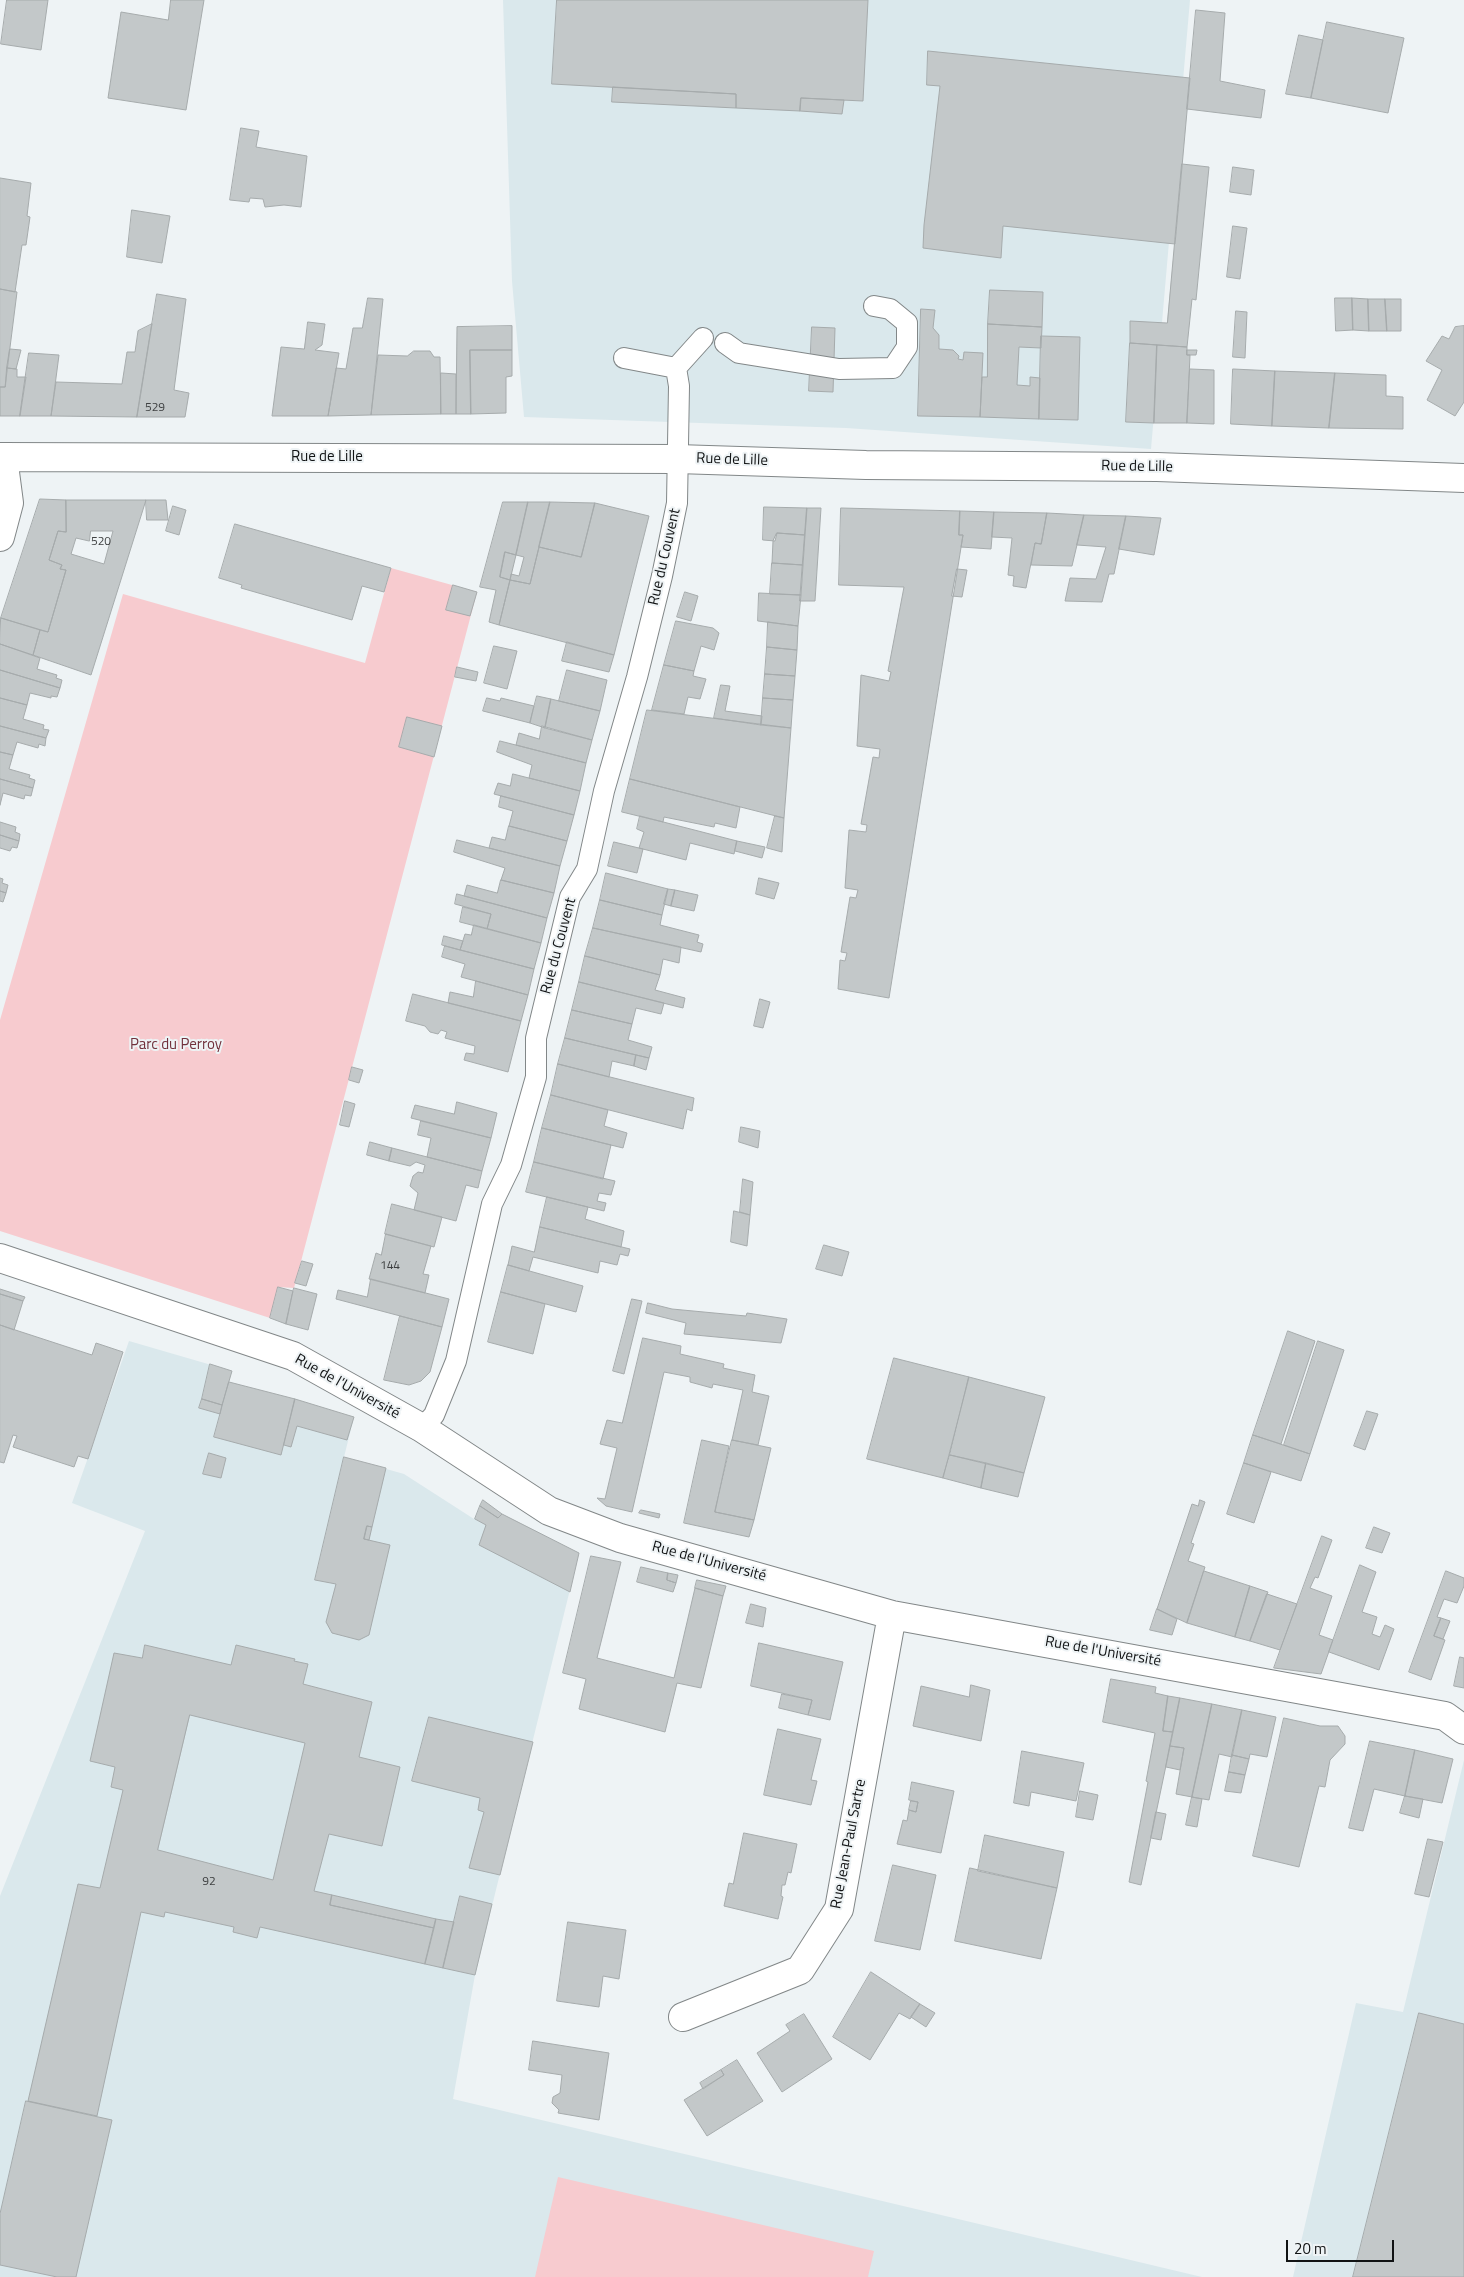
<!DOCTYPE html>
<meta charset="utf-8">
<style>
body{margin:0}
#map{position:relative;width:1464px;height:2277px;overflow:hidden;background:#eef3f5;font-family:"Titillium Web",sans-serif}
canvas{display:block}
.scale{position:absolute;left:1286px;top:2240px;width:108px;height:22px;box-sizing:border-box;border:2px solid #111314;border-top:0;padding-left:6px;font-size:15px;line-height:18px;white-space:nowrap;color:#111314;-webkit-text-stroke:4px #eef3f5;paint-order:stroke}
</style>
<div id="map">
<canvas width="1464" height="2277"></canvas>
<div class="scale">20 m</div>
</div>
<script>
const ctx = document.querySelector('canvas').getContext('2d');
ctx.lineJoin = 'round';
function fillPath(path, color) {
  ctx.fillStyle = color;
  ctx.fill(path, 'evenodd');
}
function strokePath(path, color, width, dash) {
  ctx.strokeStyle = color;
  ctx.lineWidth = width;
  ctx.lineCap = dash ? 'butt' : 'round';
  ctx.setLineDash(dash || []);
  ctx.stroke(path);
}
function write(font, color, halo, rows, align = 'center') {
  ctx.font = font + ' "Titillium Web",sans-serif';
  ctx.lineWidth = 4;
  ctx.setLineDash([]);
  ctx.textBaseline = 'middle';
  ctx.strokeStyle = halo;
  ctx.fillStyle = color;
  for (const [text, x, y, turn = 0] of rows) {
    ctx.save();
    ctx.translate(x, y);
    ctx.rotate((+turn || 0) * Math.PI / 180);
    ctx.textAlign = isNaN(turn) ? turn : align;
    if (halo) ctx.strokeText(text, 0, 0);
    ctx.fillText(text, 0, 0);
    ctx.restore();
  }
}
fillPath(new Path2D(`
 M503,0H1190L1151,449L846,428L524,417L512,281Z
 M129,1341L232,1371L229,1382L354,1417L344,1457L404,1474L474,1519L483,1500L502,1514L579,1553L475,1975L453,2099L1202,2277H0V1896L145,1531L72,1503Z
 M1464,1760V2277H1293L1356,2003L1403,2012Z`), '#dae8ec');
fillPath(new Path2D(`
 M391,568L477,592L294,1288L278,1287L270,1318L0,1231V1020L123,594L365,663Z
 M558,2177L874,2251L868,2277H535Z`), '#f7cbcf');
const building = new Path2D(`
 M7,0H48L41,50L1,44Z
 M171,0H204L186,110L108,98L121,12L168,20Z
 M557,0H868L863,101L801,98L800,111L736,108V94L552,84Z
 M1196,10L1225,13L1220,81L1265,90L1261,118L1187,109Z
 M1327,22L1404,38L1388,113L1311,98Z
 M1299,35L1323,40L1311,98L1286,94Z
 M928,51L1190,78L1175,244L1003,226L1001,258L923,248L924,225L940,86L927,85Z
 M613,87L736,94V108L612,102Z
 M801,98L844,100L842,114L800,111Z
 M241,128L259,131L256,147L307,156L301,207L284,205L265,207L263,199L250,198L249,202L230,200Z
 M1182,164L1209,167L1196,300L1192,299L1187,347L1130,343V321L1167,323Z
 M1233,167L1254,170L1251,195L1230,192Z
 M0,178L31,183L27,216L30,217L26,245H22L15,292L0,289Z
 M132,210L170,216L162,263L127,257Z
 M1233,226L1247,228L1240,279L1227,277Z
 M0,289L17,292L5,387H0Z
 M990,290L1043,292L1042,327L988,324Z
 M157,294L186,299L174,390L189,393L185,417H137Z
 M368,298L383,299L371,415L328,416L336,368L346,369L353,328H362Z
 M1335,298H1352L1353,330L1336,331Z
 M1352,298L1368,299L1369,331L1353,330Z
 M1368,299H1385L1387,331H1369Z
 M1385,299H1401V331H1387Z
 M921,309L935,310L933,328L939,335V349L953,350L959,356L958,359L963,360L964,352L983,353L980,417L918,416Z
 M1236,311L1247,312L1245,358L1233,357Z
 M308,322L325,324L322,345L315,350L339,353L328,416H272L281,347L304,349Z
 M152,324L137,417L51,416L56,382L122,384L127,352H135L138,331Z
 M988,324L1042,327L1041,348L1019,347L1017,385L1030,386V377L1040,378L1039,419L980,417L982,377H987Z
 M512,326V350H470L471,414H456L457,327Z
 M1464,326V402L1455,416L1427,400L1442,370L1426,361L1442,336L1449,339L1455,327Z
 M812,327L835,328L833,392L809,391Z
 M1041,336L1080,337L1078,420L1039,419Z
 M1130,343L1157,345L1154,423L1126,422Z
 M1157,345L1187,347V355H1190L1187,423H1154Z
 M10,349L21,350L16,369L7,368Z
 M470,350H512V376L506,377V413L471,414Z
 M1187,350H1197L1196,355H1187Z
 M414,351H430L434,357H440L441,414L371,415L378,355L407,356Z
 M29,353L59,355L51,416H20Z
 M7,368L17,369V377H26L20,416H0V387H5Z
 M1190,369L1214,370V424L1187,423Z
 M1233,369L1275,371L1272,426L1231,424Z
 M1275,371L1335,373L1329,428L1272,426Z
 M441,373L456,374V414H441Z
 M1335,373L1386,375V396L1403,397V429L1329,428Z
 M40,499L66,500V532L58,531L49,560L62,565L60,569L66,570L48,632L1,618Z
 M66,500H146L91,675L33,655L40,630L48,632L66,570L60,569L62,565L49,560L58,531L66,532ZM91,531H113L104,564L71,554L76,538L89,541Z
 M146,500H166L168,520H147Z
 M503,502H528L516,555L505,552L500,577L510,580L499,625L489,622L496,590L480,587Z
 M528,502H550L530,584L510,580L511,574L519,576L524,557L516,555Z
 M550,502L595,503L581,557L539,547Z
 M595,503L649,516L614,655L499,625L510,580L530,584L539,547L581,557Z
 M173,506L186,510L179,535L166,531Z
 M764,507L807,508L805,535L777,533L775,541L763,540Z
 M807,508H821L815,601H800Z
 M841,508L960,511L959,535H963L889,998L838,989L840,960L845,961L847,953L841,952L850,897L856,898L858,890L845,888L849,830L866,832L867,825L861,824L873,757L879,758L880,749L857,746L861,675L889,681L891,672L888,671L904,587L839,585Z
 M960,511L994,512L991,549L961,547L963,535H959Z
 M994,512L1047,513L1041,544L1035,543L1026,588L1013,586L1014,576L1008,575L1012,538L992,537Z
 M1047,513L1084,515L1072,566L1031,565L1035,543L1041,544Z
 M1084,515L1126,516L1114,574H1109L1102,602L1065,601L1070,578L1096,579L1106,547L1077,545Z
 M1126,516L1161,518L1154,555L1119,549Z
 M235,524L391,568L384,592L362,586L352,620L241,588L242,585L219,578Z
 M777,533L805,535L803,565L772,563L773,541Z
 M505,552L516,555L510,580L500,577Z
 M772,563L803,565L801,595L770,594Z
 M957,569L967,570L962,597L952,596Z
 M453,585L477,592L470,616L446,610Z
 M685,592L698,596L691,621L677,617Z
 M759,593L801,595L798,626L758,621Z
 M1,618L40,630L33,655L0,644Z
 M676,621L713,628L719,633L714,650L701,646L694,671L664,665Z
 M768,622L798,626L797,650L767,647Z
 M567,642L614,655L609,672L562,661Z
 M0,644L40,658L37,669L57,675L56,678L62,680L60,688L0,670Z
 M494,646L517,651L507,689L484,683Z
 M767,647L797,650L795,676L765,674Z
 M664,665L694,671L693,676L706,679L700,699L688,697L684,714L652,710Z
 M457,667L478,672L476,681L455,677Z
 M0,670L60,688L57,697L51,696V698L30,693L27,705L0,698Z
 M567,670L607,680L600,711L559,701Z
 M765,674L795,676L793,700L763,698Z
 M721,685L730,686L725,711L762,716L761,725L714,718Z
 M537,696L551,699L545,728L530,723Z
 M0,698L27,705L23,719L44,725L43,729L49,730L46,738L0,726Z
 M487,698L500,701L501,698L534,706L530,723L483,711Z
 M763,698L793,700L791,728L761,725Z
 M551,699L600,711L592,740L545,728Z
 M647,710L791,728L784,818L630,779Z
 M407,717L442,726L434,757L399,747Z
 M0,726L46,738L45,746L39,744L38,748L17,742L13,755L0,752Z
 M542,726L592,740L586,763L516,745L519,733L539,739Z
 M500,741L586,763L580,791L529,778L532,765L497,752Z
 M0,752L13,755L9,769L30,775L29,778L35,780L33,788L0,779Z
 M513,774L580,791L574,815L494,794L498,783L510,786Z
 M0,779L33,788L31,796L25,795L24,799L3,793L0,805Z
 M630,779L740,807L736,828L715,823L714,827L664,817L663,822L622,812Z
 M501,796L574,815L567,841L509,826L513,811L499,807Z
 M640,816L737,841L734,854L690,843L686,860L639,848L644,832L637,829Z
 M775,816L784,818L782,852L767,848Z
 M0,822L16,827L15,832L20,834L19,841L0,835Z
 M509,826L567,841L560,866L489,848L492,837L505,840Z
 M0,835L19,841L17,848L12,847L10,851L0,848Z
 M457,840L560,866L554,893L501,880L505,868L454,852Z
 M737,841L765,847L762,858L735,851Z
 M614,842L643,849L637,873L608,866Z
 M606,873L668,889L662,915L600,900Z
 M0,878L3,879L2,883L8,885L6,893L0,891Z
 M759,878L779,883L774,899L756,894Z
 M501,880L554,893L547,918L464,896L467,885L497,893Z
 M668,889L675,890L671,906L664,904Z
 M675,890L698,895L694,911L671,906Z
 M0,891L6,893L3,902L0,901Z
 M457,894L547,918L541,943L487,929L491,914L455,904Z
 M600,900L662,915L660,925L699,935L697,942L703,944L701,952L593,928Z
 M463,907L491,914L487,929L460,922Z
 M474,925L541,943L534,969L460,950L465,934L471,935Z
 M593,928L681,947L679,963L663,959L660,975L585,956Z
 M444,936L463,941L460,950L442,945Z
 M445,946L534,969L528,995L461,977L465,964L442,957Z
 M585,956L660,975L655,990L685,998L683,1008L579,982Z
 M476,981L528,995L521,1021L448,1003L450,992L473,997Z
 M579,982L664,1003L661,1014L636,1008L632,1024L572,1010Z
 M413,994L521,1021L508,1072L464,1060L466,1053L474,1054L475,1046L445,1038L447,1032L441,1030L438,1034L430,1032L425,1026L406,1021Z
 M760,999L770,1002L763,1028L754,1026Z
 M572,1010L632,1024L628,1040L652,1047L649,1058L565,1038Z
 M565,1038L636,1055L634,1066L612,1061L609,1077L558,1064Z
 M636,1055L649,1058L646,1070L634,1066Z
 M558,1064L694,1098L692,1111L687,1109L683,1129L551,1095Z
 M352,1067L363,1070L359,1083L349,1080Z
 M551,1095L608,1110L604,1126L627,1133L623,1148L542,1128Z
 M345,1101L355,1104L349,1127L340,1125Z
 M457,1102L497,1113L491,1138L411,1118L415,1105L454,1114Z
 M421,1121L491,1138L482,1171L427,1157L431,1138L418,1135Z
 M741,1127L760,1131L758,1148L739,1142Z
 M542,1128L611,1145L603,1179L534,1162Z
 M370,1142L392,1148L389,1161L367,1155Z
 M392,1148L482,1171L478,1188L466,1185L456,1221L414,1210L418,1193L410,1186L413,1176L418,1172L423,1173L425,1165L416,1162L410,1166L389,1161Z
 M534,1162L615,1181L611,1195L599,1193L597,1201L606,1203L604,1211L526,1192Z
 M743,1179L753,1182L750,1215L740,1212Z
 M547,1197L588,1207L585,1219L624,1231L621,1247L540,1227Z
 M392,1204L442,1217L434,1247L385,1234Z
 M734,1211L750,1215L747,1246L731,1242Z
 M540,1227L630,1249L628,1256L620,1254L617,1265L600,1261L598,1273L533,1257L529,1271L508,1265L512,1246L534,1252Z
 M386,1234L431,1246L423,1274L429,1275L425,1293L369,1279L376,1253L381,1255Z
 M824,1245L849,1252L842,1276L816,1269Z
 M302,1261L313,1264L306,1286L295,1283Z
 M508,1265L583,1286L576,1312L501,1292Z
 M371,1279L449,1299L442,1327L336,1299L338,1290L367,1297Z
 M278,1287L293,1291L286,1324L270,1318Z
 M294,1288L317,1294L308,1330L286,1324Z
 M0,1289L25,1297L23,1301L0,1294Z
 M501,1292L545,1304L533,1354L488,1342Z
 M0,1294L23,1301L14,1330L0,1325Z
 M632,1299L642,1301L624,1374L613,1371Z
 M648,1303L672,1309L746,1316L747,1313L787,1319L781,1343L684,1334L686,1323L646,1313Z
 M400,1316L442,1327L430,1372L421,1381L409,1385L384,1380Z
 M0,1325L92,1355L96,1343L123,1352L88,1459L78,1456L74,1467L13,1447L17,1436L13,1435L4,1463L0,1462Z
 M1288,1331L1315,1341L1281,1444L1253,1435Z
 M643,1338L681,1346L680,1354L724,1364L723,1368L755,1375L752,1392L769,1396L758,1445L732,1440L743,1390L713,1384L712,1388L690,1382V1377L664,1372L632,1512L606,1506L597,1498L605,1499L617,1448L600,1444L607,1420L622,1423Z
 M1318,1341L1344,1350L1310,1454L1284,1445Z
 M894,1358L969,1377L943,1478L867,1459Z
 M210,1364L232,1371L222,1405L202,1399Z
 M969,1377L1045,1397L1024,1473L950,1455Z
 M229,1382L295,1399L281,1455L214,1437Z
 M202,1399L222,1405L220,1414L199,1408Z
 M295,1399L354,1417L347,1440L297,1426L291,1447L284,1445Z
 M1367,1411L1378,1414L1365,1450L1354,1446Z
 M1253,1435L1310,1454L1301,1481L1244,1463Z
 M702,1440L729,1446L715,1512L754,1520L749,1537L684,1523Z
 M732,1440L771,1448L754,1520L715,1512Z
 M209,1453L226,1458L221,1478L203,1474Z
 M950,1455L986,1463L981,1488L943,1478Z
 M344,1457L386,1468L372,1527L367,1526L364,1539L390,1545L369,1635L359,1640L332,1633L326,1622L336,1584L315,1580Z
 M986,1463L1024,1473L1018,1497L981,1488Z
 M1244,1463L1271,1472L1254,1523L1227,1514Z
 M483,1500L502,1514L498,1518L480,1506Z
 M1200,1500L1205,1502L1191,1543L1194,1544L1188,1561L1205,1567L1187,1623L1157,1609L1192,1504L1198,1506Z
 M480,1506L498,1518L502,1514L579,1553L570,1592L479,1545L486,1525L475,1519Z
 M641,1510L660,1514L659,1518L639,1513Z
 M367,1526L372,1527L369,1540L364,1539Z
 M1374,1527L1390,1533L1382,1553L1366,1548Z
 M1322,1536L1332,1540L1318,1578L1315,1577L1310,1588L1332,1596L1319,1635L1333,1640L1321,1674L1274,1668Z
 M591,1556L621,1562L597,1658L674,1678L695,1588L723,1596L701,1688L677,1683L665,1732L579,1709L586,1679L563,1673Z
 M1360,1565L1376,1572L1362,1612L1377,1617L1372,1634L1380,1637L1385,1625L1394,1629L1379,1670L1329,1652Z
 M641,1567L668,1573L667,1580L676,1583L673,1592L637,1582Z
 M1204,1571L1250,1586L1235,1637L1187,1623Z
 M1446,1571L1464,1578V1586L1457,1603L1444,1599L1437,1617L1441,1618L1434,1636L1445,1640L1431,1680L1409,1672Z
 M668,1573L678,1575L676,1583L667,1580Z
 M697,1580L726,1586L723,1596L695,1588Z
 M1250,1586L1268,1592L1250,1641L1235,1637Z
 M1267,1594L1297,1604L1280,1650L1250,1641Z
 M751,1604L766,1608L763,1627L746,1623Z
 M1157,1609L1177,1619L1172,1635L1150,1630Z
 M1441,1618L1450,1621L1443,1639L1434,1636Z
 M759,1643L843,1662L830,1720L808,1715L812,1700L751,1686Z
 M145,1645L231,1665L236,1645L295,1659L294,1661L308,1664L303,1684L372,1702L359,1757L400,1767L382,1846L329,1834L314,1891L332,1895L330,1905L434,1928L425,1964L260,1927L257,1938L233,1932L234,1927L165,1912L164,1917L141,1912L97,2116L28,2101L78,1884L100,1888L123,1790L111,1787L115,1767L90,1761L114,1653L142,1658ZM190,1715L305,1743L273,1880L158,1850Z
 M1460,1657L1464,1658V1688L1454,1686Z
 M1111,1679L1156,1687L1155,1693L1168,1696L1163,1731L1173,1732L1141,1885L1129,1882L1148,1782L1146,1781L1155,1733L1103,1722Z
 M971,1685L990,1690L981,1741L913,1726L921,1686L969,1697Z
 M782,1694L812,1700L808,1715L779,1708Z
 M1168,1696L1180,1698L1173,1732L1163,1731Z
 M1180,1698L1212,1704L1192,1797L1176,1794L1184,1748L1170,1746Z
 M1212,1704L1242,1710L1232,1757L1219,1754L1209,1800L1192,1797Z
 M1242,1710L1276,1717L1267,1757L1250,1754L1249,1759L1232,1755Z
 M429,1717L533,1742L500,1875L469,1868L484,1812L478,1810L480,1798L412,1781Z
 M1284,1718L1320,1726H1338L1345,1736V1744L1330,1760L1325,1787L1319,1786L1299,1867L1253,1856Z
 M778,1729L821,1739L811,1780L817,1781L811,1805L764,1795Z
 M1370,1741L1415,1750L1405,1796L1374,1789L1363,1831L1349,1828Z
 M1170,1746L1184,1748L1180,1770L1166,1767Z
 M1415,1750L1453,1759L1442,1803L1405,1796Z
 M1022,1751L1084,1763L1076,1801L1031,1792L1029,1806L1014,1803Z
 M1232,1755L1249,1759L1245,1775L1229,1772Z
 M1229,1772L1245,1775L1241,1793L1225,1791Z
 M912,1782L954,1791L941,1853L897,1844L903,1820L907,1821L909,1810L916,1812L918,1802L909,1800Z
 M1080,1791L1098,1795L1093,1820L1076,1817Z
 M1405,1796L1423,1799L1419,1818L1400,1813Z
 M1192,1797L1202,1799L1197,1827L1186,1825Z
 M911,1801L918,1802L916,1812L909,1810Z
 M1156,1812L1166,1814L1161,1840L1151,1838Z
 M744,1833L797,1844L791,1873L788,1872L785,1885H782L781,1896L783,1897L778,1919L724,1906L729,1883L733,1884Z
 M985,1835L1064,1852L1057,1888L978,1871Z
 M1428,1839L1443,1842L1429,1897L1415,1894Z
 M893,1865L936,1875L920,1950L875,1941Z
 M970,1868L1057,1888L1041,1959L955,1941Z
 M332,1895L436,1919L434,1928L330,1905Z
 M460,1896L492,1904L475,1975L443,1968Z
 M436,1919L454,1922L443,1968L425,1964Z
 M568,1922L626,1930L619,1979L603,1976L599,2007L557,2001Z
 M871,1972L920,2004L910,2019L899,2013L870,2060L833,2037Z
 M920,2004L935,2013L926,2027L911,2017Z
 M1419,2013L1464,2024V2277H1353Z
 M804,2014L832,2059L782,2092L757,2053L790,2031L786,2025Z
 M533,2041L609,2053L599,2120L558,2113L559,2110L552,2103L553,2097L560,2093L562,2075L529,2070Z
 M737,2060L763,2101L707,2136L684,2100L724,2075L721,2070Z
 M721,2070L724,2075L703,2089L700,2083Z
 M26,2101L112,2120L76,2277H57L0,2265V2214Z`);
fillPath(building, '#c3c8c9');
strokePath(building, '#a6abac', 1);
const lane = new Path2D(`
 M725,343L739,353L839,369L893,368L907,347V323L890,309L874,306
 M624,358L676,368
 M422,1428L434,1415L456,1361L492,1204L511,1165L536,1077V1038L570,897L587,869L604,791L637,677L662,576L677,503L679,386L676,368L703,338`);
const street = new Path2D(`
 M0,1258L293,1356L422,1428L549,1511L620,1538L892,1615L1445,1716L1464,1730
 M683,2017L800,1970L839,1909L892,1615`);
const secondary = new Path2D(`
 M0,457L677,459L866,465L1157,467L1464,478
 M0,537L9,503L3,457`);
strokePath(lane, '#828788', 22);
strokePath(street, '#828788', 30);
strokePath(secondary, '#828788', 30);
strokePath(lane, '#fff', 20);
strokePath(street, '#fff', 28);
strokePath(secondary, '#fff', 28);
write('12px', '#3e4041', null, [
 ["529",155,408],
 ["520",101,542],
 ["144",390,1266],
 ["92",209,1882]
]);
write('15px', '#111314', '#eef3f5', [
 ["Rue de Lille",327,457],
 ["Rue de Lille",732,460,2],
 ["Rue de Lille",1137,467,1],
 ["Rue du Couvent",665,557,-77],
 ["Rue du Couvent",559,946,-75],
 ["Rue de l'Université",347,1387,29],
 ["Rue de l'Université",709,1562,15],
 ["Rue de l'Université",1103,1652,10],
 ["Rue Jean-Paul Sartre",849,1844,-79]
]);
write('15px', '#71313c', '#eef3f5', [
 ["Parc du Perroy",176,1045]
]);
</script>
